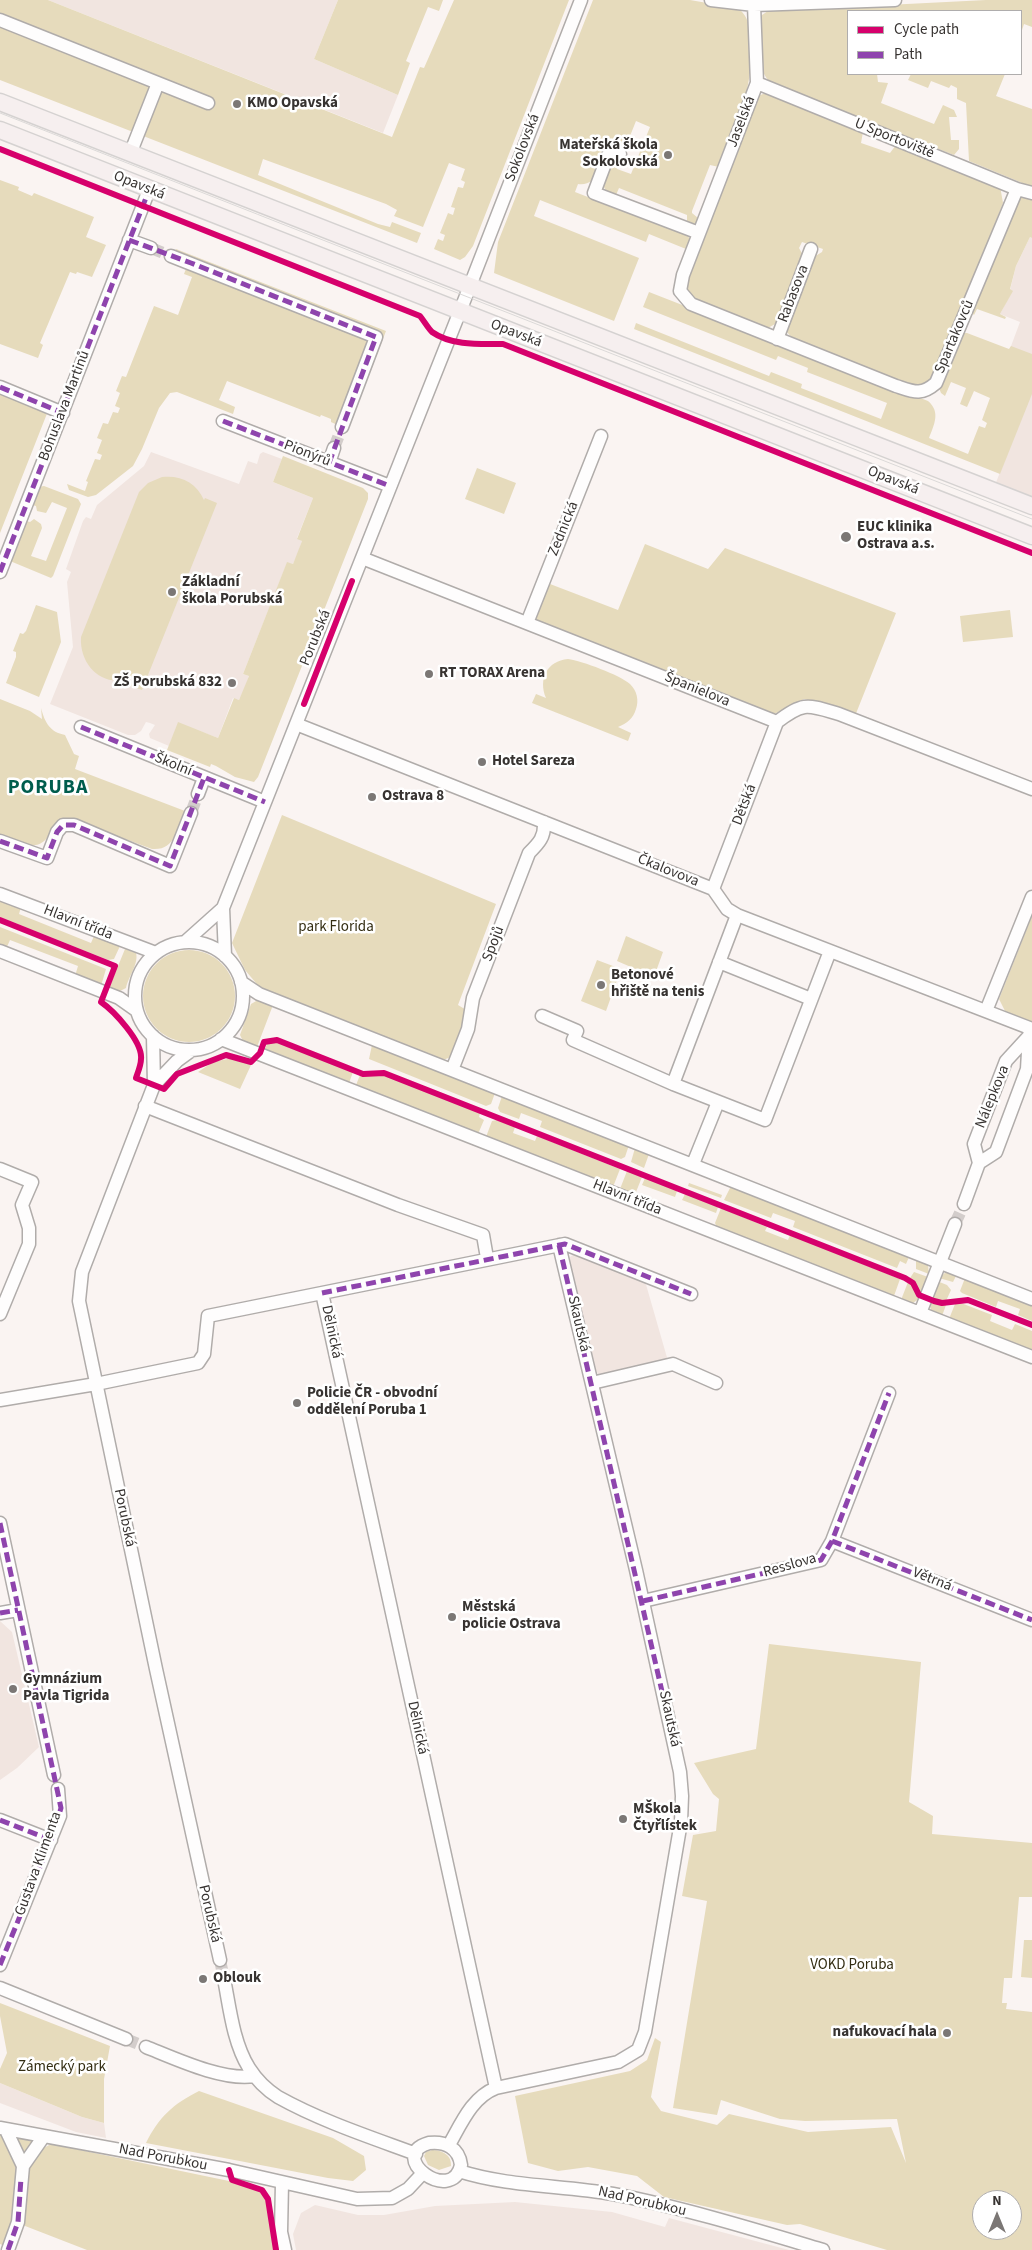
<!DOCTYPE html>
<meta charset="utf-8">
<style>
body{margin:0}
#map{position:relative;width:1032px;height:2250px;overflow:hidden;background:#faf4f2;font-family:"Source Sans 3",sans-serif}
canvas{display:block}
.legend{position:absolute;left:847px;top:10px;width:175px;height:65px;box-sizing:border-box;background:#fff;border:1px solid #afadad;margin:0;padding:6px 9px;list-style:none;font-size:15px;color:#373331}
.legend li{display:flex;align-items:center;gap:10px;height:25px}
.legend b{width:25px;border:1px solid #afadad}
.north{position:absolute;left:972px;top:2190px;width:50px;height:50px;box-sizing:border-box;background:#fff;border:1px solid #afadad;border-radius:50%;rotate:0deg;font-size:14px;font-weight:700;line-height:20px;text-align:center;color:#373331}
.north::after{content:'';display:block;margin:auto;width:18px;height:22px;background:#7b7775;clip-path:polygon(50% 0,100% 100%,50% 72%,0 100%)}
</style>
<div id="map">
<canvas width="1032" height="2250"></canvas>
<ul class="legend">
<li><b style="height:6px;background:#d6006c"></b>Cycle path</li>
<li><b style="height:6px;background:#8e44ad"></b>Path</li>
</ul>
<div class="north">N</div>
</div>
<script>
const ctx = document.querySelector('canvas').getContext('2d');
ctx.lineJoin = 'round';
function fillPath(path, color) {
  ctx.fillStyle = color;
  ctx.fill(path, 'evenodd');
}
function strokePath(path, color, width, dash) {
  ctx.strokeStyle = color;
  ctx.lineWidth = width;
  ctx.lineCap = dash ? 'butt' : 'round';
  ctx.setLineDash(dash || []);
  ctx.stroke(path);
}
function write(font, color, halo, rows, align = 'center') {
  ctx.font = font + ' "Source Sans 3",sans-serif';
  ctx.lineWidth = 5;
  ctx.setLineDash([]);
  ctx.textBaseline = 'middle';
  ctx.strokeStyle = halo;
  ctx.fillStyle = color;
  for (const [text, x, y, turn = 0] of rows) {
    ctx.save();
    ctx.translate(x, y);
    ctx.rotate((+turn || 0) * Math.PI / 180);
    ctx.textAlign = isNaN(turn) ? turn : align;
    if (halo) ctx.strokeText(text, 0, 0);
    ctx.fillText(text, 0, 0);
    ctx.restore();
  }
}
fillPath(new Path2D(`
 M48,0H338L314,59L398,95L383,133Z
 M1030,237L1032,238V499L995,485L1031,394L998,381L1020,322L1000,314L1012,291L1010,290L1016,266Z
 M151,452L239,484L248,461L257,464L260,454L263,452L282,459L273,482L313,498L297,538L302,541L298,553L293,564L287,563L243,674L249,676L245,688L239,700L233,698L218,738L178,723L169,746L150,738L149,734L155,725L150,723L146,722L141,731L135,735H128L50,704L73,647L67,582L71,572L66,569L83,521L86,517L91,519L97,505L144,466Z
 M576,1253L645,1281L668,1361L599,1376L595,1368L569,1264L570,1257Z
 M0,1621L12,1632L39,1747L17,1768L0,1780Z
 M0,2083L82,2117L104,2123L106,2138L76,2132L0,2103Z
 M515,2202L612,2212L665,2227L669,2218L789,2250H296L293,2234L301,2213L315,2205L358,2215H384L435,2206Z`), '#f1e5e0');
fillPath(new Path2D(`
 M0,0H48L392,137L420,67L424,68L454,0H569L473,246L465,257L460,260L434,249L438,239L443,241L445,235L440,233L448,213L453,215L455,208L451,207L458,187L463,188L465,182L461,180L465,169L449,163L423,227L394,216L397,210L386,204L263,159L258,175L378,224L390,227L392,222L421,233L417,243L0,80Z
 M338,0H443L439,11L428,7L406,61L410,63L398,95L314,59Z
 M593,0H690L736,8C760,17 751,78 745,98C737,122 727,144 719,167L710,165L692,211V213L698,218L697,223L694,224L687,223V215L619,188L616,195L606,191L603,185L611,156L621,159L617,169L631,174L650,127L636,121L624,151L614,148C606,162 597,187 578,184L575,192L639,217L647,216L688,235L690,241L686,249L649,234L646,242L540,200L534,216L639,258L614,321L494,273L498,242Z
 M986,0H1032V27L1024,24L1021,33V11H848V74H877L878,82L888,83L881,103L934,124L943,105L954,110L957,117H949L951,140H959V149L954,155L774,85C754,72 760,42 759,21L762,15L768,11Z
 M911,74H1005L996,96L1032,109V187L969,161L966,103L957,99V88L951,85L949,88L931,81L928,88L908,80Z
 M768,92L863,132L861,143L890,153L896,145L1000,186L1003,203L936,373L930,383L914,387L794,340L786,331L812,258L822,252L823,249L802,242L799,248L804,257L777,323L766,329L692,300L684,286L758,96Z
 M0,180L19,187L18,190L32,196L34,193L94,217L86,237L106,245L92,277L77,272L76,274L70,272L40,343L43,345L38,358L0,344Z
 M1032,194V238L1030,237L1016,266L1010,289L1013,291L1000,314L1006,317L1005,319L977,309L974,315L972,313L974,308L1018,196Z
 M176,249L386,331L348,430L331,422V419L321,415L320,417L227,381L219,400L235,407L233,414L177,392L170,393L159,408L142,449L133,466L96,495L88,497L69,490L67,484L85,491L88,482L86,481L95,459L100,460L102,455L97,453L102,440L97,438L103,423L108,424L113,412L118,413L120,408L115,406L120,393L116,391L122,376L126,377L154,306L178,315L192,277L184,274L187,266L174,253Z
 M649,292L928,401C941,412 934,425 929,438L968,454L979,426L985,428L987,423L982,420L990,398L974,391L967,407L960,404L966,388L951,382L945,396L941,393L939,388L960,333H967L1009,349L1011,346L1032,354V394L1000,474L634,329L636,323L769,376L771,372L802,384L801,388L881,419L887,403L807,372L808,368L778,356L776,360L643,307Z
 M0,390L48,411L0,533Z
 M283,456L363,488L368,493V499L258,777L254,782L235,777L216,766L211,764L210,767L167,750L178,722L218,738L234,698L239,700L249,676L243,674L287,562L293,564L302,541L297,539L313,498L273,482Z
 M477,468L516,483L504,514L465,499Z
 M162,477C181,475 196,482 204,500L205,498L217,503L142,690L130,686L134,676C106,691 79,667 81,637L139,492L148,483Z
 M44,486L78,499L81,504L53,576L51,578L10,561L26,521L30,522L34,519L41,524L42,528L31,556L46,561L67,508L52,502L46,513L37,511L36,506L32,505L39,487Z
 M645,544L708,569L725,548L896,613L855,716L804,699L774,714L535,620L550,584L618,610Z
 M36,605L57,612L61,642L39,697L6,683L16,657V652L13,651L20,633L23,634L26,631Z
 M1010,610L1013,637L963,642L960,616Z
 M568,659C582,661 620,675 630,684C637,691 639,700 636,709C633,719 627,723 618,727L631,733L628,741L532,703L536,694L546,698C538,679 547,661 568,659Z
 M0,699L30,711L42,719L41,708C45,723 50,732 65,735L74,754L79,756L75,769L185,811C178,828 175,851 152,849L69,818L57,822C41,856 29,846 0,835Z
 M282,815L496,904L458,1005L468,1011L451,1057L443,1060L261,989L245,970L232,943Z
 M0,899L21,907L19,914L91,943L94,936L120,946L114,959L108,960L0,917Z
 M1032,916V1025L1007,1015L999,999Z
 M0,927L106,969L101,986L75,976L78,966L10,940L6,949L0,947Z
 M626,936L663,952L654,977L617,961Z
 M125,949L136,953C139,964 128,977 126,988L118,992L109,988Z
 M143 996a46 46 0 1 1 92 0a46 46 0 1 1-92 0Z
 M597,960L621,969L606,1011L581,1001Z
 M258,1000L273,1005L257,1047L243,1041L240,1035L251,1004Z
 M276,1042L353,1072L349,1083L265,1049L267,1044Z
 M372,1045L495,1093L491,1104L486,1106L369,1059Z
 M232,1058L251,1065L240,1089L198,1072L213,1062Z
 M360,1075L386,1076L480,1113L479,1117L484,1120L478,1134L356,1085Z
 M502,1096L629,1145L625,1157L621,1159L540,1127L542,1121L521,1113L519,1119L500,1112L498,1108Z
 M497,1120L515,1127L513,1133L535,1141L537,1136L620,1169L613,1187L486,1137L492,1121Z
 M635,1148L649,1154L644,1168L631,1162Z
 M627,1171L642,1177L636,1192L631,1194L620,1189Z
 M645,1178L677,1191L675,1197L642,1185Z
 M689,1183L722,1195L721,1198L688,1186Z
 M731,1186L909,1257L906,1264L900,1261L897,1268L793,1227L795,1221L773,1213L771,1218L724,1200Z
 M685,1194L718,1207L716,1213L682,1200Z
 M721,1208L767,1227L765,1231L788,1240L790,1235L900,1279L894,1296L717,1228L715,1223Z
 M916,1259L928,1265L929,1274L916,1269Z
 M914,1272L928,1277L922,1294C915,1290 917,1282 910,1278Z
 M946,1272L957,1274L953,1282L939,1278Z
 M965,1278L1032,1304V1321L1018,1315L1020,1309L998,1301L996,1307L962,1293L960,1291Z
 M937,1281L947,1285L951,1290L946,1301L930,1298Z
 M908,1282C914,1286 913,1294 920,1298L913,1303L901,1300Z
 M929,1302L946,1305L942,1316L931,1310Z
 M961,1303L992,1315L990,1321L1012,1330L1015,1324L1032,1331V1351L949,1319L955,1304Z
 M769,1644L921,1662L909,1802L933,1816L932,1834L1032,1843V1897H1019L1012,1978H1004L1002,2003H1007L1006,2009L1032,2012V2250H887L800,2224L787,2225L664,2197L637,2176L588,2167L558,2171L528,2163L515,2096L630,2071L647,2060L655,2038L661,2042L651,2097L661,2111L717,2125L729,2114L808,2132L891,2127L906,2163L897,2119L805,2121L780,2119L721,2100L717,2115L673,2108L707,1901L682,1896L693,1835L716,1831L719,1799L713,1794L694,1763L756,1749ZM982,2200H1012V2230H982Z
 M1024,1940H1032V1978L1021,1977Z
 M0,2003L110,2046L104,2079V2123L82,2117L0,2083V2069L7,2053L0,2016Z
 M199,2091L333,2138L364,2156L366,2170L353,2181L328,2178L146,2143C159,2117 173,2104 199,2091Z
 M0,2134L3,2135L18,2158L14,2219L6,2247L0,2244Z
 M19,2137L31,2140V2146L24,2155L17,2139Z
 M51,2144L229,2181C239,2184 252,2185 260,2192C271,2201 272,2236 274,2250H87L20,2224L27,2164L40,2150Z
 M432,2150C442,2150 452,2155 451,2166L439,2170L428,2165L424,2156L426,2152Z`), '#e6dbbc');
strokePath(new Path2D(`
 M151,248L171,256
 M334,448L342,427
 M191,813L198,794
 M955,1224L964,1204
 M220,1960L225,1984
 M126,2039L146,2047`), '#d3cdcb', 12, [12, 6]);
const minor = new Path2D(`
 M711,0L754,5L895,0
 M754,5L757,83L683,275L680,291L691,304L896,386C914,392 921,396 936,383L1017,189
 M0,20L208,103
 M757,83L1017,189L1032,193
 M130,154L158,83
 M620,154L609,153L594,193L699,233
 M129,240L151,248
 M171,256L376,337L342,427
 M777,339L811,249
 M0,387L63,413
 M223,421L390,486
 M329,463L334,448
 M362,558L777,722
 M0,572L149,190
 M527,623L601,436
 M777,722C804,701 808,705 839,714L1032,789
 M296,724L713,889L727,909L737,915L1032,1029
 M81,727L265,802
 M198,794L204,778
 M0,841L47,858L57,832L63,825H74L170,866L191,813
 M713,889L777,722
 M0,894L156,953
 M737,915L673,1084L765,1120L830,951
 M185,942L223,908
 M135 996a54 54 0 1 1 108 0a54 54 0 1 1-108 0Z
 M0,951L119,998L136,1010
 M225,956L223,908L466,296L581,0
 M719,962L811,999
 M241,982L259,994L1032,1299
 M986,1011L1032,897
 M542,1016L577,1031L573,1040L673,1084
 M153,1036L154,1085
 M221,1039L1032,1357
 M192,1050L177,1061L154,1085L82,1272L79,1301L156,1669L220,1960
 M452,1070L468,1029L473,998L529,853C539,843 545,837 544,822
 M145,1106L398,1205L483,1235L487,1258
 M979,1163L996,1152L1027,1069L1029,1035
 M693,1164L718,1102
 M0,1169L32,1182L22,1205L29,1228V1244L0,1314
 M964,1204L979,1163L974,1144L1006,1061L1028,1037
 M322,1293L496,2088C472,2097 461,2124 449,2145
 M920,1313L955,1224
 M592,1383L673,1364L716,1383
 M0,1400L96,1384L198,1363L204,1354L208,1316L565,1244L691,1294
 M0,1523L54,1775
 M832,1541L1032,1620
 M643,1601L821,1560L832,1541L889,1393
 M0,1613L18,1610
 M0,1820L51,1840
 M0,1965L60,1816L58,1789
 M225,1984C230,2011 234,2044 249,2068C256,2079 267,2090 278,2097C321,2121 370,2137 416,2154
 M0,1988L126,2039
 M146,2047C176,2059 223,2081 254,2076
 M496,2088L618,2062L638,2050L645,2032L681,1822L682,1796L680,1772L636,1570L559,1245
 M0,2128L229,2170L357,2199L392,2198L408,2189L422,2174
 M6,2130L23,2166
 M429,2143C445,2141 459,2148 461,2165C452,2206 385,2156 429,2143Z
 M459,2171C509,2187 562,2185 613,2194C681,2207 756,2230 823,2250
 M282,2183L281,2232L285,2250
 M8,2250L18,2222L23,2166L44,2136`);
const major = new Path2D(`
 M0,102L1032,506
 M0,130L1032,536`);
strokePath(minor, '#b0acaa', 15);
strokePath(major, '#d5d2d1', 19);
strokePath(minor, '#fefdfd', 12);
strokePath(major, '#f6efef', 16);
strokePath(new Path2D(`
 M0,113L1032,519`), '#dbd9d8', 1);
strokePath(new Path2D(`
 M129,240L191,263L376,337L329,463
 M0,387L63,413
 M223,421L390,486
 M0,572L149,190
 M81,727L265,802
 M0,841L47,858L57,832L63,825H74L170,866L204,778
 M559,1245L667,1713
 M322,1293L565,1244L691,1294
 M0,1523L61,1808L51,1840L0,1965
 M832,1541L1032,1620
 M643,1601L821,1560L832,1541L889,1393
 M0,1613L18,1610
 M0,1820L51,1840
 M8,2250L18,2222L21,2178`), '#8e44ad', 5, [10, 5]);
strokePath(new Path2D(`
 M0,149L420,316C424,321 428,328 432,332C452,346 480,344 503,344L1032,553
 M304,704L352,581
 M0,920L115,966L101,1002C114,1011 143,1042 141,1059C141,1065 138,1072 136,1078L164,1089L177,1074L226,1055L251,1062L260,1053L264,1042L277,1040L363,1074L384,1073L905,1278L913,1283L919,1295L934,1301L942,1303L968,1300L1032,1325
 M229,2170L232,2180L262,2190L268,2199L276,2250`), '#d6006c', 6);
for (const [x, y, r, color] of [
 [237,104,5,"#7b7775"],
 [668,155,5,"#7b7775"],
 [846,537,6,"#7b7775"],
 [172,592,5,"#7b7775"],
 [429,674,5,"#7b7775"],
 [232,683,5,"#7b7775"],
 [482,762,5,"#7b7775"],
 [372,797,5,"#7b7775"],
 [601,985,5,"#7b7775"],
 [297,1403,5,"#7b7775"],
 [452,1617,5,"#7b7775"],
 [13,1689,5,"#7b7775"],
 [623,1819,5,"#7b7775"],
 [203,1979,5,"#7b7775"],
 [947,2033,5,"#7b7775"]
]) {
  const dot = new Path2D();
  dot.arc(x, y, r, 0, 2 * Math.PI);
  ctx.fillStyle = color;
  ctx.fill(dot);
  strokePath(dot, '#fff', 2);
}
write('bold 15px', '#373331', '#fff', [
 ["KMO Opavská",247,104],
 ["Mateřská škola",658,146,"right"],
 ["Sokolovská",658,163,"right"],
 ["EUC klinika",857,528],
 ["Ostrava a.s.",857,545],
 ["Základní",182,583],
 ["škola Porubská",182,600],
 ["RT TORAX Arena",439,674],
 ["ZŠ Porubská 832",222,683,"right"],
 ["Hotel Sareza",492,762],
 ["Ostrava 8",382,797],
 ["Betonové",611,976],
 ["hřiště na tenis",611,993],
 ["Policie ČR - obvodní",307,1394],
 ["oddělení Poruba 1",307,1411],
 ["Městská",462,1608],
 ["policie Ostrava",462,1625],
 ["Gymnázium",23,1680],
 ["Pavla Tigrida",23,1697],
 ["MŠkola",633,1810],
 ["Čtyřlístek",633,1827],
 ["Oblouk",213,1979],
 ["nafukovací hala",937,2033,"right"]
], 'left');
write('15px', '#373331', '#fff', [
 ["Jaselská",742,122,-69],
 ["U Sportoviště",894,139,22],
 ["Sokolovská",523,148,-69],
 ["Opavská",139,186,22],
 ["Rabasova",794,294,-69],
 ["Opavská",516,334,21],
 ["Spartakovců",955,337,-67],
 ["Bohuslava Martinů",65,406,-69],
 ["Pionýrů",307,454,21],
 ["Opavská",893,481,22],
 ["Zednická",564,529,-68],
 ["Porubská",316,638,-68],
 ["Španielova",697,690,22],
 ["Školní",173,765,22],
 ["Dětská",745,805,-69],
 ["Čkalovova",668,871,22],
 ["Hlavní třída",78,923,21],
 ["Spojů",494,944,-69],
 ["Nálepkova",993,1097,-68],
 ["Hlavní třída",627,1198,22],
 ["Skautská",578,1324,77],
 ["Dělnická",331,1332,78],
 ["Porubská",124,1518,78],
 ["Resslova",790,1566,-16],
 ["Větrná",932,1580,22],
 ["Skautská",669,1719,78],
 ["Dělnická",417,1728,78],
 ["Gustava Klimenta",39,1864,-70],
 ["Porubská",209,1914,77],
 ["Nad Porubkou",163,2158,11],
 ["Nad Porubkou",642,2202,13]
]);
write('15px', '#332d12', '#fff', [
 ["park Florida",336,928],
 ["VOKD Poruba",852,1966],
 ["Zámecký park",62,2068]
]);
ctx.letterSpacing = '1px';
write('bold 20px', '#005d4d', '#fff', [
 ["PORUBA",48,789]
]);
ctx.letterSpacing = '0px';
</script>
